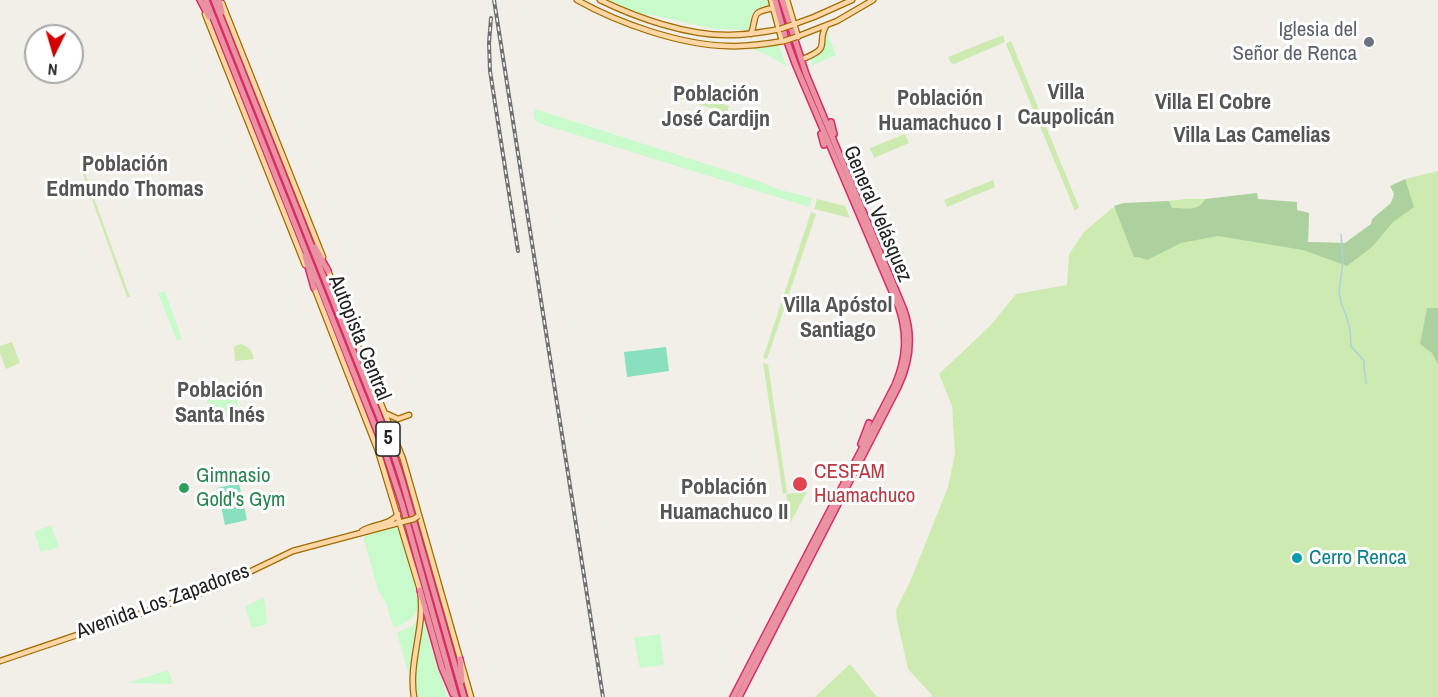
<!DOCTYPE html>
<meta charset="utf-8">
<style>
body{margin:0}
#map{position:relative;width:1438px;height:697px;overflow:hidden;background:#f2efe9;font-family:"Archivo Narrow",sans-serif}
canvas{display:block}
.north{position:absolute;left:24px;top:24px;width:60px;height:60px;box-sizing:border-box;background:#fff;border:2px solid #a7a7a7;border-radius:50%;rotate:185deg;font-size:16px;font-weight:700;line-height:24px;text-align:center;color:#222}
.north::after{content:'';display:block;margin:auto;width:21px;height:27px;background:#d40000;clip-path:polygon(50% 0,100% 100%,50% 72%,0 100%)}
</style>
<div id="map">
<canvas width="1438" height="697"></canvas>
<div class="north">N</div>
</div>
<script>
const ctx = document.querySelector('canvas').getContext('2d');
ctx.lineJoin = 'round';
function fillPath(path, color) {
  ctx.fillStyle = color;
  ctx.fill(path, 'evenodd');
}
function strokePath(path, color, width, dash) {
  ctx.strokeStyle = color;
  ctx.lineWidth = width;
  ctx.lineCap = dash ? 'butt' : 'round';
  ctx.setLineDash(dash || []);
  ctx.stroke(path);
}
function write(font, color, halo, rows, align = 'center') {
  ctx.font = font + ' "Archivo Narrow",sans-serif';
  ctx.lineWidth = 6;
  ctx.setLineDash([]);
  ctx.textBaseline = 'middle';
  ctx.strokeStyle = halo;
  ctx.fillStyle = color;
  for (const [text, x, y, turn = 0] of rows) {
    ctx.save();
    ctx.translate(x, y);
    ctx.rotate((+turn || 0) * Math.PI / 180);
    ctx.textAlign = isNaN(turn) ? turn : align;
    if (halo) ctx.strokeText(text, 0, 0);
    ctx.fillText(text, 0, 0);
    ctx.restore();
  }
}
fillPath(new Path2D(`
 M1003,35L1005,42L954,64L951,63L948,57Z
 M1011,41L1079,207L1075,211L1006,44Z
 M679,90L729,106L727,113L677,98Z
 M905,134L909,143L874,158L870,148Z
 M83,168L130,297H127L81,169Z
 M1438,171V697H931L932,695L908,669L897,620L896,610L910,582L948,487L955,454L952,406L939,374L990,326L1016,294L1067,285L1069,254L1084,232L1112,208L1185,199H1246L1309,213L1308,242L1345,243L1386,214L1405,179Z
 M993,180L995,187L947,207L944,200Z
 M817,199L845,206L850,218L814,209Z
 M811,212L816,214L767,359L763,358Z
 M12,342L20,363L6,369L0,353V346Z
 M242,344C249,347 253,352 254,359L235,361L234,347L237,345Z
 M763,363L768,364L787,493L783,494Z
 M807,492L790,523L786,494Z
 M850,664L877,697H815Z`), '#cdebb0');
fillPath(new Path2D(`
 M1405,179L1414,207L1393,222L1372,247L1347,266L1303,250L1218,236L1181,243L1147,260L1138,257H1134L1114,206L1123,203L1169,201L1172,208C1185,208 1199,212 1205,199L1257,193L1258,199L1297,202V210L1309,213L1308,242L1345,243L1371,224L1372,219L1391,203L1394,194L1390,186Z
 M1427,308H1438V364L1432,353L1420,344Z`), '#add19e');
fillPath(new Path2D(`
 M606,0H768L769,5C750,10 751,12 750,30L714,29L648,14L645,16Z
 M826,30L836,55L811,66L812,58C829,49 824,46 826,30Z
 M778,44L787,67L770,56L751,48Z
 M535,109L756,180L780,190L812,198L809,207L538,123L534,117Z
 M165,291L182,339L177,341L158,293Z
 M236,389L239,415L209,419L206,393Z
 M51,525L59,547L41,552L34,532Z
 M396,527L399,530L419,600C417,617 411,619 397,627L393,626L386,603L378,590L364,539L365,536Z
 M264,597L267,624L252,628L245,607Z
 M424,616L447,697H418C411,673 420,640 424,616Z
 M418,620L409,675L397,633L412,626Z
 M660,634L664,665L640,668L634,638Z
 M168,670L173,684L128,683Z`), '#c8facc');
fillPath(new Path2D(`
 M666,347L669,371L627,377L624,352Z
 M239,483L247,520L225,525L217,488Z`), '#88e0be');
strokePath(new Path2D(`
 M1341,234L1343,261L1339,292L1341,303L1346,315L1350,330L1351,346L1364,361C1363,369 1366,376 1366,384`), '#aad3df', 1.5);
const major = new Path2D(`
 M577,0C618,23 680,45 728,46C747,47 766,44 784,41
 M600,0C637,18 688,36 730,35C747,35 764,32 780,29
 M771,0L782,41
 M787,0L798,37
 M222,3L323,257
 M205,14L305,265
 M792,25L814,17L852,0
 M751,34C758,15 749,13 773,8
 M796,37L837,21L873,0
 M805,58C832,47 816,44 826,26
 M327,268L403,459L471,697
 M314,287L378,451L420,590C426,626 408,661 414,697
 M387,414L398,419L409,415
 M362,531C373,524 391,525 398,514
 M0,661L216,588L293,551L402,522`);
const highway = new Path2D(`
 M200,0L209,17
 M206,0L384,449L402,504L456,697
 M214,0L392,449L402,480L464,697
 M219,0L222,12
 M831,122L834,134
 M821,134L824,145
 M315,247L328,271
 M305,256L314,288
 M861,444L869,423
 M420,590L442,668L453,694
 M460,659L462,681
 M733,697L895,385C906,359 908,335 899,308L796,66L785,36L775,0
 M739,697L898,387C910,362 913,336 904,310L806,74L782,0`);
strokePath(major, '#a06b00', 7);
strokePath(highway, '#dc2a67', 8);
strokePath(major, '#fcd6a4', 4.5);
strokePath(highway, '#e892a2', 5);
const rail = new Path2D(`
 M494,0L603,697
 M491,18L489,43L490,71L518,251`);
strokePath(rail, '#707070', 4);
strokePath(rail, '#fff', 1.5, [4.5]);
const majorBridge = new Path2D(`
 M780,29L792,25
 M784,41L796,37
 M402,522L414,519L418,516`);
strokePath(majorBridge, '#a06b00', 7, []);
strokePath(majorBridge, '#fcd6a4', 4.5);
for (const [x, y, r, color] of [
 [1369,42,6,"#6b7280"],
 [800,484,8,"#e0444e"],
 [184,488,6,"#2e9e5b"],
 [1297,558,6,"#0f9aa8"]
]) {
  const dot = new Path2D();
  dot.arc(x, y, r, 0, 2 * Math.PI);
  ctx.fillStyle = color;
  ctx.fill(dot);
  strokePath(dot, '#fff', 2);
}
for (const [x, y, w] of [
 [388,439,24]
]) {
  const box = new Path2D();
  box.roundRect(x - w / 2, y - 17, w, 34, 4.5);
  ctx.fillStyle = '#fff';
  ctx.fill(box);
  strokePath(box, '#222', 1.5);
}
write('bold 20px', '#222', null, [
 ["5",388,439]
]);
write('21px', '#5b616d', '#fff', [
 ["Iglesia del",1357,30],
 ["Señor de Renca",1357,54]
], 'right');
write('21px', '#222', '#fff', [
 ["General Velásquez",877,214,67],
 ["Autopista Central",359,338,68],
 ["Avenida Los Zapadores",163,602,-20]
]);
write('21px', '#be3a42', '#fff', [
 ["CESFAM",814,472],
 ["Huamachuco",814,496]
], 'left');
write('21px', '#27864d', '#fff', [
 ["Gimnasio",196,476],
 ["Gold's Gym",196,500]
], 'left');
write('21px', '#0d838f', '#fff', [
 ["Cerro Renca",1309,558]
], 'left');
write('bold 22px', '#555', '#fff', [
 ["Villa",1066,93],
 ["Caupolicán",1066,118],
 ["Población",716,95],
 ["José Cardijn",716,120],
 ["Población",940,99],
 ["Huamachuco I",940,124],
 ["Villa El Cobre",1213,103],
 ["Villa Las Camelias",1252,136],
 ["Población",125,165],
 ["Edmundo Thomas",125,190],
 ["Villa Apóstol",838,306],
 ["Santiago",838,331],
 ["Población",220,391],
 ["Santa Inés",220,416],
 ["Población",724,488],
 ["Huamachuco II",724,513]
]);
</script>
